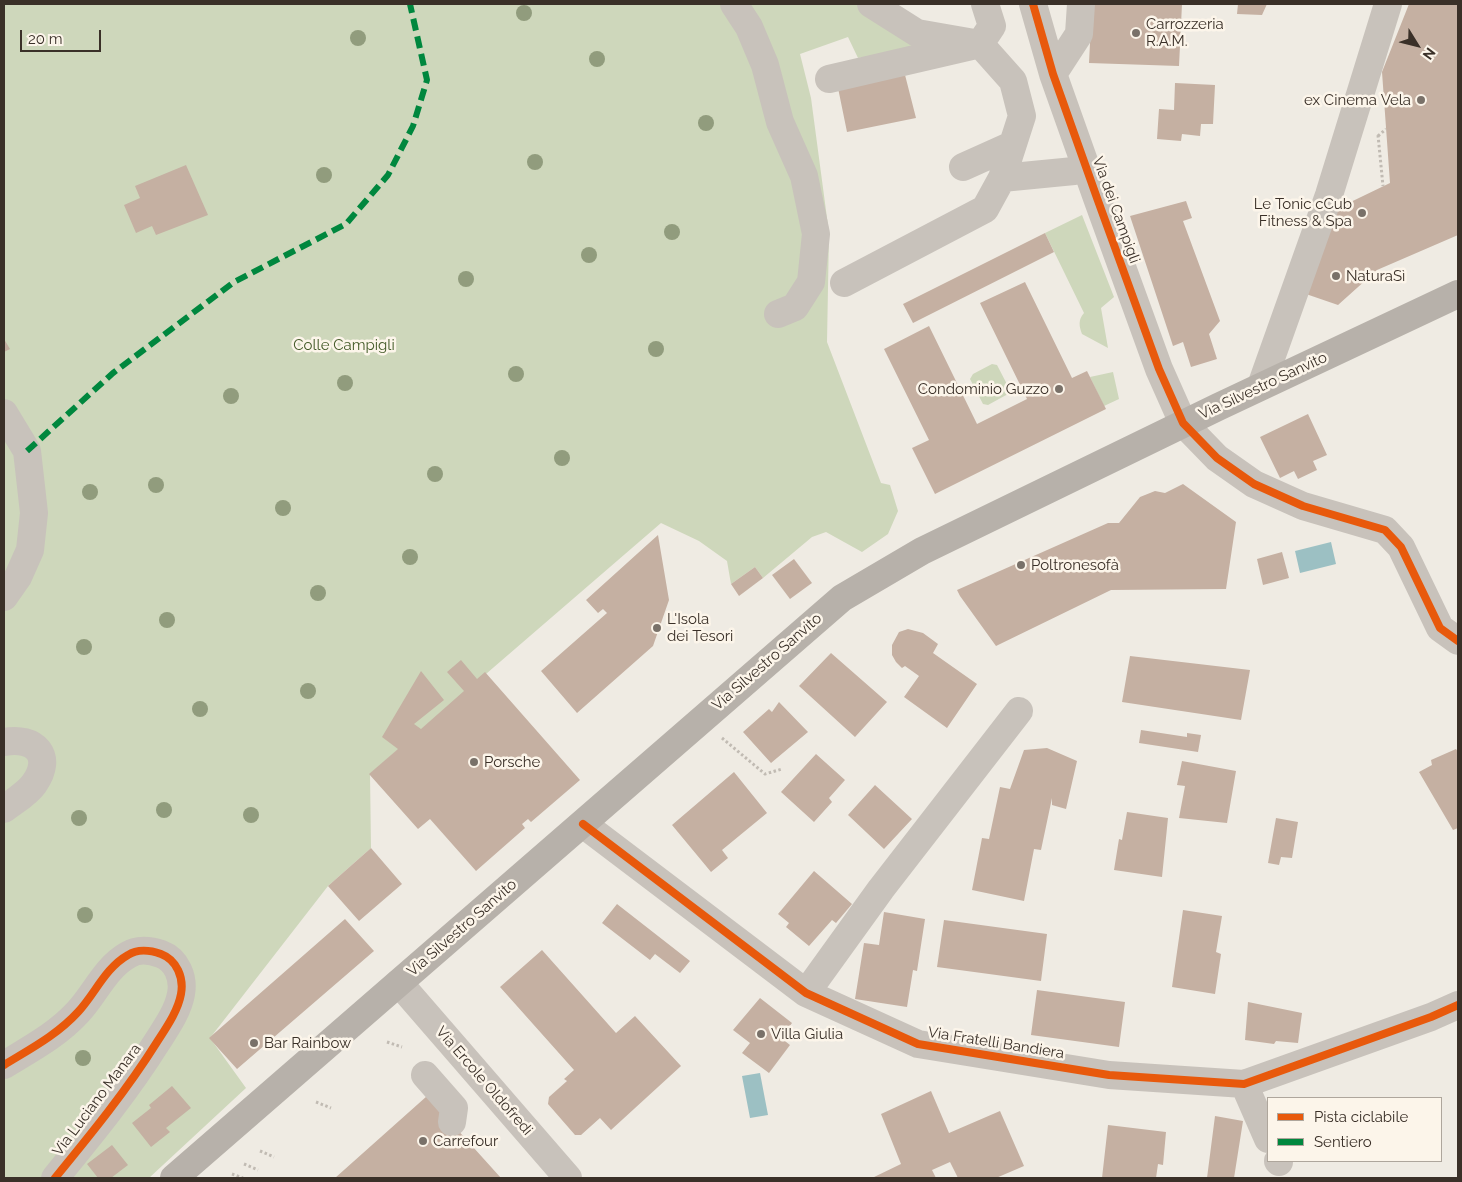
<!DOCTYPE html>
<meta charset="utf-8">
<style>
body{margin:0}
#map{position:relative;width:1462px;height:1182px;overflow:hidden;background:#efebe3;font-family:Raleway,sans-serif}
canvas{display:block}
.frame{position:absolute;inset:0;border:5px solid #3a3028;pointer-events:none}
.legend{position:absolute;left:1267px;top:1097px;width:175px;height:65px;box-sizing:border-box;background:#fcf5ea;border:1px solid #aea69c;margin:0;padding:6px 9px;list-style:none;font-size:15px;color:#3a3028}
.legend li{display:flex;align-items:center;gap:10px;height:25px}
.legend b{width:25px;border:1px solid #aea69c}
.north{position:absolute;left:1392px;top:20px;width:50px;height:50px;-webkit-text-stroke:4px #fcf5ea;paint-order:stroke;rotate:126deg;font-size:14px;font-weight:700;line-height:20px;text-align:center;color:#3a3028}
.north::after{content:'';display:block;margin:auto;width:18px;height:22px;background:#3a3028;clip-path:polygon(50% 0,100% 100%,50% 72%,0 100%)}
.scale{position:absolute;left:20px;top:30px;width:81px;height:22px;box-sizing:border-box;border:2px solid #3a3028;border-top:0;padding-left:6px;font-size:15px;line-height:18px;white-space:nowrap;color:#3a3028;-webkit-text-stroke:4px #fcf5ea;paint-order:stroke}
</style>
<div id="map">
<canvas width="1462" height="1182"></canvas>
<div class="frame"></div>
<ul class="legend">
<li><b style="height:6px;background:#e8590c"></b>Pista ciclabile</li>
<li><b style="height:6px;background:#00873e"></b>Sentiero</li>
</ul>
<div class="north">N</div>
<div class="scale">20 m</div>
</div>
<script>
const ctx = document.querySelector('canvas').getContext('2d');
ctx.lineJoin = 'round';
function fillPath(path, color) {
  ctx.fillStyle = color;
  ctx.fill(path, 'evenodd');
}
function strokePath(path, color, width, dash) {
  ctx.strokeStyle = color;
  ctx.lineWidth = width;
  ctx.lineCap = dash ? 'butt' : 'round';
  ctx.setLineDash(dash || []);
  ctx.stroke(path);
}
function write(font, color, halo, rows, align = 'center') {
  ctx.font = font + ' Raleway,sans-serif';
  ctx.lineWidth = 5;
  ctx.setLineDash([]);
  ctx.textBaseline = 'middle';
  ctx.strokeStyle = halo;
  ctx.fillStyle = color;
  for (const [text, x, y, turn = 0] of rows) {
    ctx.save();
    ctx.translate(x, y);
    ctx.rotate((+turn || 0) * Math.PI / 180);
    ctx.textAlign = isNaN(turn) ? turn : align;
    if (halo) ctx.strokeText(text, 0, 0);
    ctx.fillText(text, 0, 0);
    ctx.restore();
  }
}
fillPath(new Path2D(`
 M4,4H861L916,39L908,50L858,58L848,37L800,54L811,98L829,233L827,342L881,483L890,485L898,511L888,534L862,552L826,532L812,537L763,578L755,567L731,584L727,561L699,541L661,523L370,774L371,848L328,886L210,1038L246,1088L149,1178H4Z
 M1082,215L1114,297L1101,308L1108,348L1082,334C1079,326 1078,320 1084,313L1045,233Z
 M992,364L997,365L1010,390L1008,394L988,405L983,404L970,379L973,374Z
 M1113,372L1119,399L1104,406L1090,377Z`), '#ced7bb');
fillPath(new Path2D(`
 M1331,542L1336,564L1300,573L1295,551Z
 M760,1073L768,1115L750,1118L742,1076Z`), '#9cc0c3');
fillPath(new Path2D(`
 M1092,4H1182L1179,66L1089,63Z
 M1238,4H1267L1262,15L1237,14Z
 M1409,4H1458V235L1377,270L1338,305L1306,294L1332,211L1390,183L1382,72Z
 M904,71L916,118L847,132L837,83Z
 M1175,83L1215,85L1213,124H1201L1200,136L1182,134L1181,141L1157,139L1159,109L1174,110Z
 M186,165L208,215L156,235L152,226L136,233L124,205L140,198L135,186Z
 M1186,201L1192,218L1183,221L1220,321L1209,334L1217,359L1191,367L1183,342L1173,346L1130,216Z
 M1045,233L1054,252L913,323L903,304Z
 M1025,282L1072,378L1087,371L1106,409L935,494L912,448L929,440L884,349L929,326L977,424L1027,399L980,303Z
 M4,339L10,349L4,352Z
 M1308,414L1327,455L1313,461L1317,470L1298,479L1294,471L1280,478L1260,437Z
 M1183,484L1236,522L1226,589L1111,590L996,646L960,596L957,590L1108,523H1119L1140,497L1155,491L1165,493Z
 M658,535L669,600L653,646L577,713L541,671L607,613L603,609L598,613L586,600Z
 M1282,552L1289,578L1263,585L1257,559Z
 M794,559L812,583L790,599L772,575Z
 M755,567L763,578L739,596L731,584Z
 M908,629L923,633L938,644L933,653L977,684L947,728L904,697L919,676L905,666L902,668L896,662L892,655V645L899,632Z
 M831,653L887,702L855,737L799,686Z
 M1130,656L1250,670L1241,720L1122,702Z
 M461,660L477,679L485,672L580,780L531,822L528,819L522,824L525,828L476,871L430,819L418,829L369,774L398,749L382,737L421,671L444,700L414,724L421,729L464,691L447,672Z
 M779,702L808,732L771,763L743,732L769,709L772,712Z
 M1141,730L1187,737V733L1201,735L1198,752L1139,743Z
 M1047,748L1077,761L1066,809L1052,805V798L1041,850L1034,849L1024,901L972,890L982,838L989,839L1000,787L1010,789L1024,750Z
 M1456,749L1458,752V828L1453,830L1419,772L1432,765L1431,760Z
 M816,754L845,780L829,798L832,802L814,822L781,792Z
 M1182,761L1236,771L1227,823L1179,818L1185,786L1177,785Z
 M734,772L767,813L722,850L728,858L711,872L672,825Z
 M875,785L912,819L884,849L848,815Z
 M1127,812L1168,818L1162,877L1114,870L1119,839L1122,840Z
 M1276,818L1298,822L1292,858L1281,857L1279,865L1268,863Z
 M371,848L402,884L359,921L328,886Z
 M814,871L852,904L836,923L832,920L809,946L786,927L789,923L778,914Z
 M617,904L690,961L680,973L655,954L650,960L602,923Z
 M1183,910L1222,916L1216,952L1221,954L1215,994L1172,987Z
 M884,912L925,919L917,971L913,970L907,1007L855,999L864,943L879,945Z
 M345,919L374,951L237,1069L209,1038Z
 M944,920L1047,934L1041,981L937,967Z
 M542,950L616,1033L635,1016L681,1066L611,1130L600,1118L581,1135H575L548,1104L549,1097L567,1081L564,1079L574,1070L500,987Z
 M1037,990L1125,1002L1119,1047L1031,1035Z
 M760,998L792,1023L781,1038L790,1045L769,1073L742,1053L750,1043L733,1030Z
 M1248,1002L1302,1013L1298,1043L1276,1041L1274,1044L1245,1040Z
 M172,1086L191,1108L166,1128L170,1132L151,1147L132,1123L151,1108L149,1105Z
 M931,1091L949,1133L1000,1111L1024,1166L996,1178H958L950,1162L932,1170L936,1178H872L901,1164L881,1114Z
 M427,1096L501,1178H335Z
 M1215,1116L1243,1121L1234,1178H1207Z
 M1108,1125L1166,1132L1163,1165L1158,1164L1156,1178H1102Z
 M112,1145L128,1165L111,1178H98L87,1164Z`), '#c5b0a2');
strokePath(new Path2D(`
 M1378,135L1383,186
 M1378,136L1386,129
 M722,738L765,774L782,769
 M387,1042L402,1047
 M316,1102L331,1108
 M260,1151L274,1157
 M244,1164L258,1170
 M232,1174L243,1178`), '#c1bbb3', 3, [2.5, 2.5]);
strokePath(new Path2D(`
 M734,4L749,27L765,65L780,122L804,176L816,234L811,282L795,307L778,314
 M871,4L917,33L980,44L992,26L985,4
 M1033,4L1053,74L1097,198L1159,369L1183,423L1217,458L1254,484L1303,506L1385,530L1401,547L1440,628L1458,641
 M1053,74L1079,34L1081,4
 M829,79L980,44L1013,81L1022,116L1002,178
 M963,167L1012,145
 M844,283L985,209L1002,178L1074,171
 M1261,386L1329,195L1388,4
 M4,413L27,451L34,513L30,550L18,577L4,597
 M4,742C35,736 54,756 34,784C27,794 13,802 4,809
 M583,824L806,993L918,1044L1109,1075L1244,1084L1431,1017L1458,1005
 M399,983L568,1178
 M806,993L881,889L1019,711
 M4,1065C30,1049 57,1035 78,1012C95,994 105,968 128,955C137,949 150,950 161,954C177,960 184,978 181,994C178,1011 166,1028 157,1042C127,1090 91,1134 55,1178
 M425,1075L454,1108L452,1122
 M1244,1084L1268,1139
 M1278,1161L1279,1162`), '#c8c2bb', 28);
strokePath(new Path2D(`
 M174,1178L842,598L922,551L1218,407L1458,294`), '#b7b1aa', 28);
strokePath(new Path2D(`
 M27,451L113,373L234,282L346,224L388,175L413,126L427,80L410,4`), '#00873e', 6, [12, 6]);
strokePath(new Path2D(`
 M1033,4L1053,74L1097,198L1159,369L1183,423L1217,458L1254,484L1303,506L1385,530L1401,547L1440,628L1458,641
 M583,824L806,993L918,1044L1109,1075L1244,1084L1431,1017L1458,1005
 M4,1065C30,1049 57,1035 78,1012C95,994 105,968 128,955C137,949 150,950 161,954C177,960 184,978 181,994C178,1011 166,1028 157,1042C127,1090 91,1134 55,1178`), '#e8590c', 8);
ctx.fillStyle = '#919c7d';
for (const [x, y] of [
 [524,13],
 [358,38],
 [597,59],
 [706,123],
 [535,162],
 [324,175],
 [672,232],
 [589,255],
 [466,279],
 [656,349],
 [516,374],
 [345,383],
 [231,396],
 [562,458],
 [435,474],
 [156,485],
 [90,492],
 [283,508],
 [410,557],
 [318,593],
 [167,620],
 [84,647],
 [308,691],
 [200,709],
 [164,810],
 [251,815],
 [79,818],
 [85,915],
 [83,1058]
]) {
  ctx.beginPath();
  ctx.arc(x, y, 8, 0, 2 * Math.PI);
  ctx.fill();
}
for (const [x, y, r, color] of [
 [1136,33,5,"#797169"],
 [1421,100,5,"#797169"],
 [1362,213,5,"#797169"],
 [1336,276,5,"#797169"],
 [1059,389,5,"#797169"],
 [1021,565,5,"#797169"],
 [657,628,5,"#797169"],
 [474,762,5,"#797169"],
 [761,1034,5,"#797169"],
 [254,1043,5,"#797169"],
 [423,1141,5,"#797169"]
]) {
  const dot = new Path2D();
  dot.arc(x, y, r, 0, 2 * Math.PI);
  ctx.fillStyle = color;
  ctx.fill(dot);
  strokePath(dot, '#fcf5ea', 2);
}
write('15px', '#3a3028', '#fcf5ea', [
 ["Carrozzeria",1146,24],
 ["R.A.M.",1146,41],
 ["ex Cinema Vela",1411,100,"right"],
 ["Le Tonic cCub",1352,204,"right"],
 ["Fitness & Spa",1352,221,"right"],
 ["NaturaSì",1346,276],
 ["Condominio Guzzo",1049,389,"right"],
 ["Poltronesofà",1031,565],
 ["L'Isola",667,619],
 ["dei Tesori",667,636],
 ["Porsche",484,762],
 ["Villa Giulia",771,1034],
 ["Bar Rainbow",264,1043],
 ["Carrefour",433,1141]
], 'left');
write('15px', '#3a3028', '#fcf5ea', [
 ["Via dei Campigli",1116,210,70],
 ["Via Silvestro Sanvito",1263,386,-25],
 ["Via Silvestro Sanvito",767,662,-41],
 ["Via Silvestro Sanvito",462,928,-41],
 ["Via Fratelli Bandiera",996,1043,9],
 ["Via Ercole Oldofredi",484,1081,49],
 ["Via Luciano Manara",97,1100,-53]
]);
write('15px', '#445b29', '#fcf5ea', [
 ["Colle Campigli",344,345]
]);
</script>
